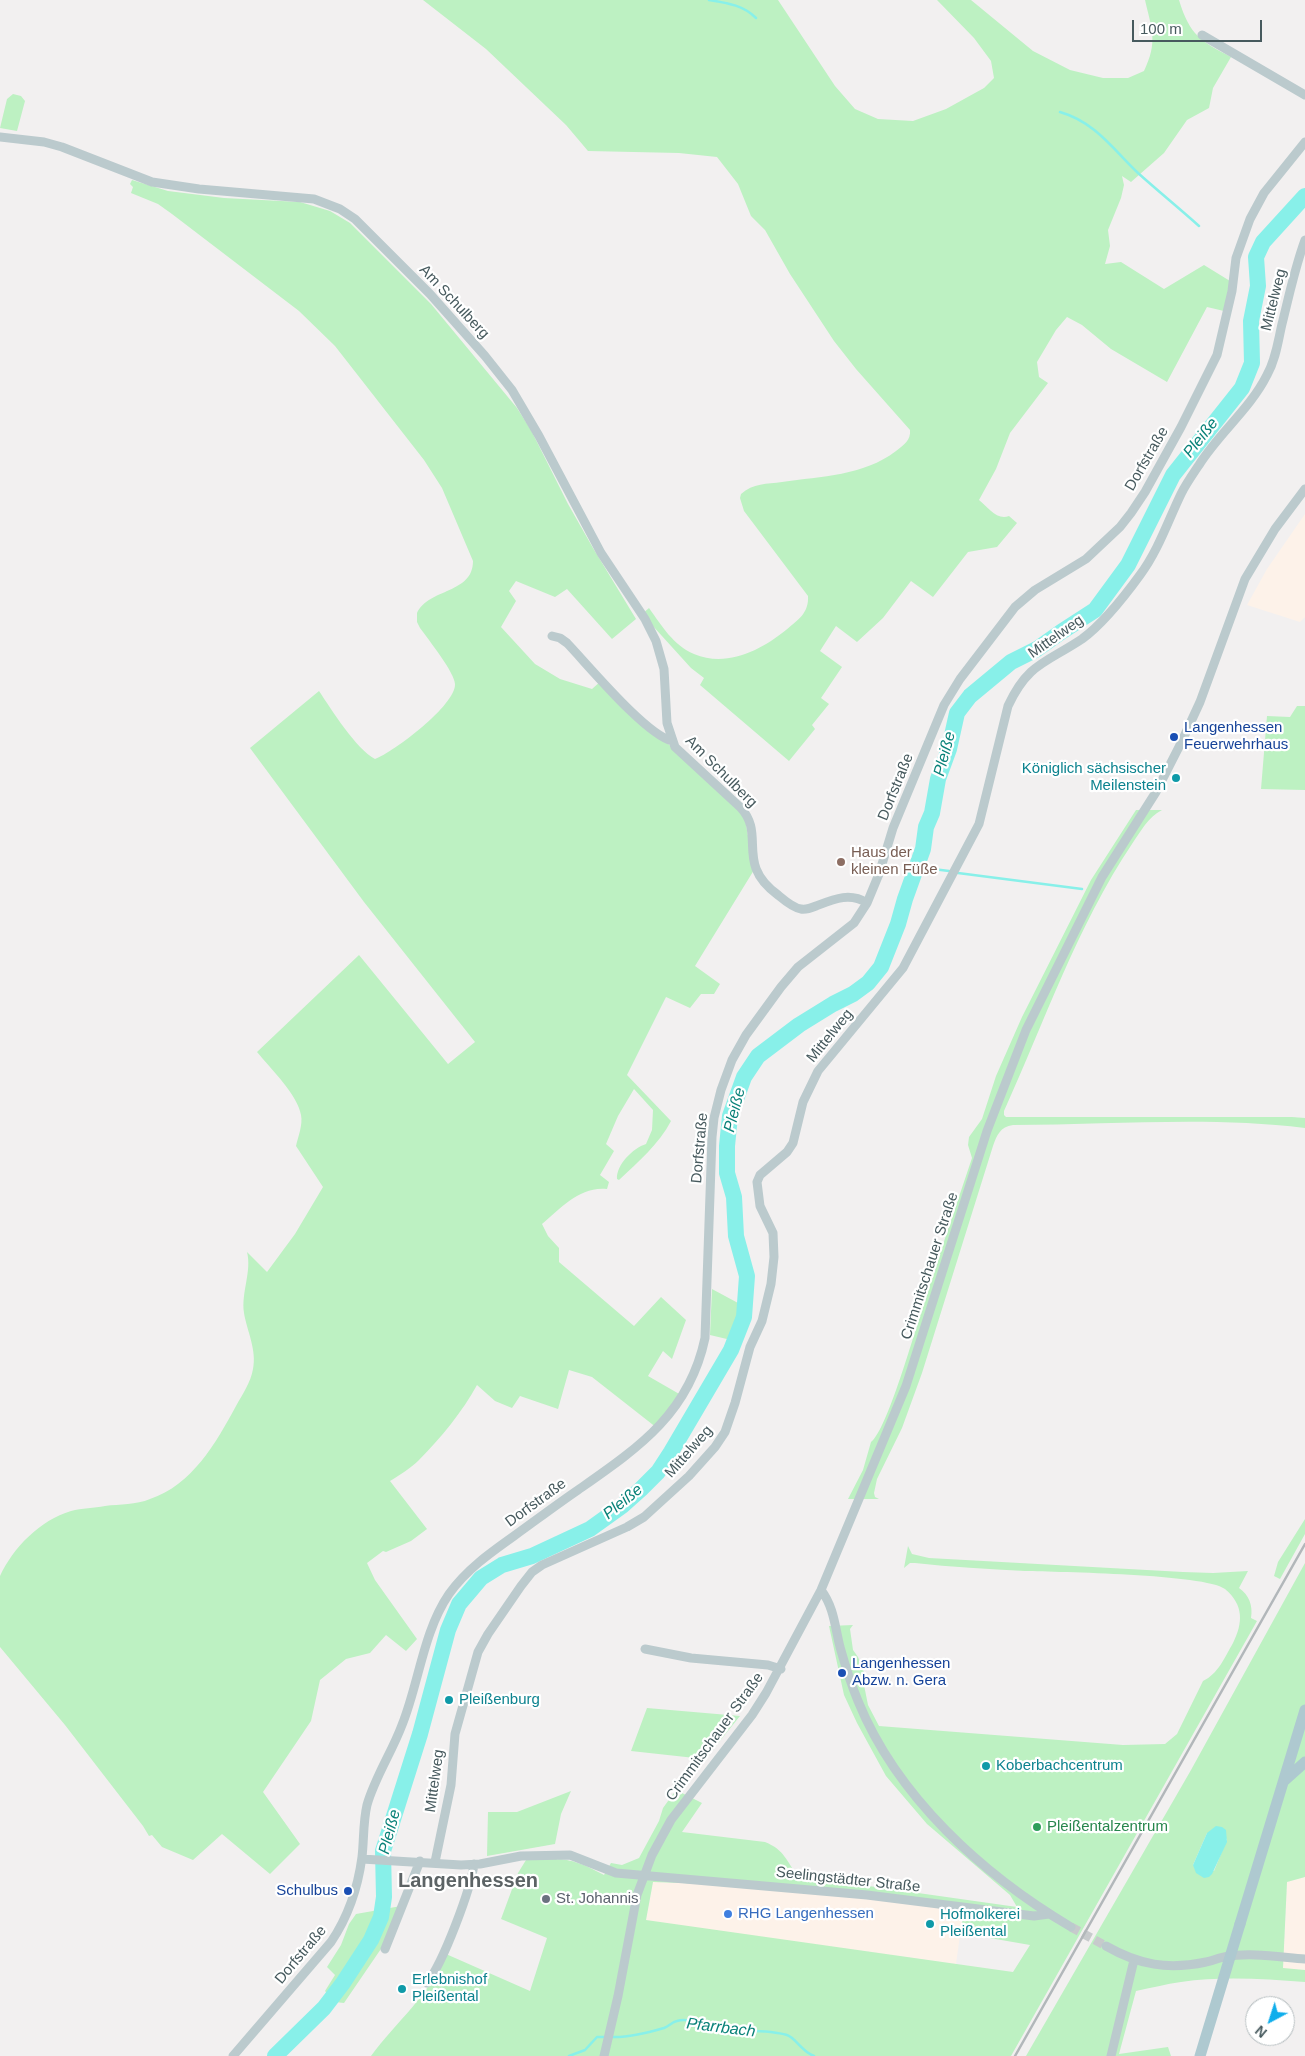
<!DOCTYPE html>
<meta charset="utf-8">
<style>
body{margin:0}
#map{position:relative;width:1305px;height:2056px;overflow:hidden;background:#f2f0f0;font-family:Helvetica,sans-serif}
canvas{display:block}
.north{position:absolute;left:1245px;top:1996px;width:50px;height:50px;box-sizing:border-box;background:#fff;border:1px solid #b5bdbf;border-radius:50%;rotate:220deg;font-size:14px;font-weight:700;line-height:20px;text-align:center;color:#475a5e}
.north::after{content:'';display:block;margin:auto;width:18px;height:22px;background:#10aeec;clip-path:polygon(50% 0,100% 100%,50% 72%,0 100%)}
.scale{position:absolute;left:1132px;top:20px;width:130px;height:22px;box-sizing:border-box;border:2px solid #475a5e;border-top:0;padding-left:6px;font-size:15px;line-height:18px;white-space:nowrap;color:#475a5e;-webkit-text-stroke:4px #fff;paint-order:stroke}
</style>
<div id="map">
<canvas width="1305" height="2056"></canvas>
<div class="north">N</div>
<div class="scale">100 m</div>
</div>
<script>
const ctx = document.querySelector('canvas').getContext('2d');
ctx.lineJoin = 'round';
function fillPath(path, color) {
  ctx.fillStyle = color;
  ctx.fill(path, 'evenodd');
}
function strokePath(path, color, width, dash) {
  ctx.strokeStyle = color;
  ctx.lineWidth = width;
  ctx.lineCap = dash ? 'butt' : 'round';
  ctx.setLineDash(dash || []);
  ctx.stroke(path);
}
function write(font, color, halo, rows, align = 'center') {
  ctx.font = font + ' Helvetica,sans-serif';
  ctx.lineWidth = 4.5;
  ctx.setLineDash([]);
  ctx.textBaseline = 'middle';
  ctx.strokeStyle = halo;
  ctx.fillStyle = color;
  for (const [text, x, y, turn = 0] of rows) {
    ctx.save();
    ctx.translate(x, y);
    ctx.rotate((+turn || 0) * Math.PI / 180);
    ctx.textAlign = isNaN(turn) ? turn : align;
    if (halo) ctx.strokeText(text, 0, 0);
    ctx.fillText(text, 0, 0);
    ctx.restore();
  }
}
fillPath(new Path2D(`
 M1305,514V617L1300,622L1247,605L1267,569Z
 M1305,1877V1970L1283,1969L1287,1882Z
 M653,1882L798,1887L964,1906L956,1964L646,1921Z`), '#fdf2e9');
fillPath(new Path2D(`
 M423,0H778L835,86L855,109L878,119L913,121L946,109L984,88L994,78L991,61L974,38L937,0H971L1033,51L1070,70L1103,78H1128L1144,71C1158,42 1152,30 1145,0H1179C1190,36 1201,41 1231,57L1213,88L1209,108L1187,120L1164,153L1131,182L1122,176L1124,185L1121,198L1108,230L1110,246L1105,264L1121,262L1164,289L1204,265L1230,281L1224,311L1207,307L1167,382L1111,349L1082,325L1067,317L1056,330L1037,362L1039,377L1048,383L1010,433L996,469L979,500C988,507 997,521 1009,516L1017,523L997,547L968,552L933,597L911,581L883,618L857,642L836,626L820,651L842,667L821,698L829,704L812,725L815,729L789,761L700,685L704,678L691,668L642,614L649,608C662,626 673,645 694,654C727,668 761,650 786,630C798,620 809,613 808,596L744,511L740,498L741,494C753,483 767,484 782,482C822,476 863,476 896,451C904,445 911,440 910,430L856,369L834,341L790,274L765,230L751,216L738,184L717,157L679,153L588,151L566,125L486,49Z
 M13,94L21,96L25,101L17,131L0,128L7,99Z
 M132,180L168,191L224,198L300,202L330,211L350,223L431,304L517,408L531,430L568,504L593,548L636,619L612,639L567,589L555,597L516,581L509,591L516,601L501,627L535,664L560,679L592,689L601,681L630,711L703,774L744,813L754,870L695,966L720,984L714,994H701L690,1008L666,997L627,1075L671,1121C659,1144 638,1162 619,1180L617,1179C616,1165 633,1148 646,1144L652,1130L653,1110L634,1089L618,1116L606,1144L614,1151L600,1175L609,1182L607,1189C580,1186 561,1208 542,1224L548,1236L559,1248V1262L634,1326L661,1297L686,1320L672,1359L663,1351L648,1376L681,1395L657,1428L592,1377L569,1370L558,1409L520,1396L512,1408L495,1401L477,1385C463,1411 440,1439 419,1460C411,1468 400,1475 390,1481L427,1529L411,1541L386,1552L383,1551L367,1563L375,1580L417,1639L406,1651L386,1635L370,1653L346,1659L320,1680L311,1721L263,1792L300,1844L270,1874L222,1834L193,1860L162,1847L152,1835L149,1836L143,1826L65,1725L0,1647V1576C13,1548 40,1520 71,1511C82,1508 94,1508 105,1506C120,1504 136,1505 150,1499C192,1485 216,1443 236,1406C242,1395 251,1382 253,1369C257,1350 247,1331 244,1313C241,1292 252,1272 247,1252L267,1272L295,1234L323,1187L296,1146C298,1137 303,1125 301,1115C298,1095 270,1068 257,1052L359,955L448,1064L475,1042L364,902L250,748L319,691C331,709 356,749 375,759C394,752 456,705 455,684C455,673 428,639 420,628L417,622V613C429,588 473,594 473,561L442,488L424,460L335,346L299,311L172,214L158,204L131,193L133,187L130,184Z
 M1297,706H1305V790L1261,789L1267,716L1290,717Z
 M1136,810H1162C1148,817 1141,831 1132,844C1077,926 1045,1021 1004,1111V1115L1006,1117H1292L1305,1118V1128C1208,1116 1110,1125 1013,1125C1000,1127 997,1135 993,1146L922,1373L902,1428L877,1479L874,1493L875,1497L879,1499H848L863,1470L871,1442C887,1431 916,1327 924,1303C939,1255 956,1206 972,1158L968,1145L969,1137L982,1119L996,1076L1022,1017L1091,880Z
 M712,1289L738,1303L739,1315L731,1340L710,1335Z
 M1305,1519V1534L1280,1579L1274,1576L1278,1562Z
 M908,1546L912,1554L929,1558L1183,1572L1213,1573L1248,1571L1239,1588C1249,1595 1253,1605 1251,1618L1257,1621L1011,2056H371C396,2022 430,1995 446,1954L530,1991L547,1938L501,1919L518,1873L526,1860C563,1858 571,1857 604,1875L611,1863L622,1865L639,1858L659,1821L663,1808L676,1790L702,1803L682,1832L765,1842C785,1850 786,1861 798,1876L1017,1907L1010,1895L927,1824L886,1776L857,1723L844,1695L829,1626L853,1625L850,1629L853,1650L858,1657L864,1672V1685L868,1705L879,1726L1123,1745L1165,1744L1177,1734L1203,1681C1218,1674 1225,1657 1233,1643C1243,1623 1244,1605 1225,1589C1205,1574 1058,1572 1025,1571C988,1569 951,1567 915,1563H910L904,1568ZM653,1882L798,1887L964,1906L961,1933L1030,1945L1013,1972L646,1920Z
 M1305,1563V1877L1287,1882L1283,1968L1305,1970V1982C1264,1979 1222,1976 1181,1982C1166,1984 1151,1988 1136,1991L1119,2054L1168,2047L1171,2056H1026L1191,1770ZM1207,1833L1227,1839L1214,1871L1193,1865Z
 M647,1708L740,1716L707,1757L704,1759L631,1751Z
 M571,1791L561,1814L555,1844L487,1856L488,1812H517Z
 M401,1906L385,1943L344,2003L335,2002L325,1991L335,1975L327,1967L341,1945L349,1924L356,1914Z`), '#bdf1c2');
fillPath(new Path2D(`
 M1216,1826L1222,1827L1226,1830L1227,1842L1212,1874L1209,1877L1204,1878L1196,1873L1193,1865L1207,1833Z`), '#88f0e9');
strokePath(new Path2D(`
 M709,0C727,3 743,5 756,18
 M1060,112C1095,122 1113,149 1138,173C1158,191 1179,208 1199,226
 M917,867L949,871
 M958,873L1082,889
 M611,2037C628,2038 647,2033 664,2028C669,2026 672,2022 677,2021C689,2017 703,2026 715,2028C738,2033 764,2028 787,2035C796,2038 801,2051 814,2056
 M569,2056L585,2050L597,2037H605`), '#88f0e9', 2.5);
strokePath(new Path2D(`
 M275,2056L324,2008L343,1983L371,1940L381,1917L384,1897L383,1851L420,1734L448,1630L459,1604L481,1578L502,1565L532,1556L590,1529L622,1506L641,1489L658,1472L671,1452L731,1350L744,1317L747,1276L736,1236L734,1197L727,1173V1146L730,1116L744,1077L758,1056L799,1025L833,1004L853,994L868,983L881,967L898,924L905,899L923,849L926,827L932,813L938,779L949,749L957,713L970,696L1011,662L1037,649L1061,632L1095,610L1128,565L1173,475L1242,388L1252,363L1251,321L1258,286L1256,257L1263,242L1305,196`), '#88f0e9', 16);
strokePath(new Path2D(`
 M1071,1927L1106,1946`), '#c7cacc', 9, [9, 4.5]);
strokePath(new Path2D(`
 M1202,35L1305,95
 M0,137L44,142L62,147L152,182L199,189L314,199L340,209L355,219L430,294L485,356L512,390L539,436L601,553L645,619L656,641L664,669L667,723L675,747L740,807C767,835 734,863 778,895C784,900 793,908 801,909C806,910 811,908 816,906C834,899 850,892 867,903
 M552,636L560,638L567,643C589,666 645,734 672,741
 M821,1590C834,1607 835,1627 840,1647C845,1665 851,1684 858,1701C897,1797 983,1875 1071,1927
 M645,1649L691,1658L768,1665L781,1669
 M362,1859L461,1865L480,1864L521,1856L570,1855L616,1873L867,1895L1034,1916L1049,1914
 M435,1862L451,1785L455,1734L478,1652L488,1634L521,1586L532,1572L542,1565L627,1527L644,1517L689,1476L715,1447L725,1432L735,1403L750,1347L762,1321L771,1284L774,1257L773,1233L760,1206L757,1182L760,1175L787,1152L793,1143L803,1102L818,1071L903,968L979,824L1008,706C1028,663 1046,663 1082,639C1104,623 1124,597 1140,575C1158,551 1168,521 1181,494C1186,484 1193,474 1199,465C1219,433 1250,409 1267,375C1276,359 1278,341 1282,324C1289,296 1295,267 1305,240
 M1106,1946C1139,1965 1168,1970 1206,1962C1212,1961 1218,1958 1224,1957C1250,1952 1279,1957 1305,1959
 M385,1949L420,1861
 M427,1983C443,1963 471,1889 474,1864
 M233,2056L331,1942C348,1917 358,1887 362,1857C364,1840 363,1822 367,1805C375,1777 392,1752 402,1725C419,1683 423,1632 449,1594C466,1570 490,1553 514,1536C535,1521 556,1505 578,1490C638,1448 689,1414 705,1338L712,1137L714,1118L721,1090L732,1060L746,1035L781,987L798,967L854,923L867,903L879,874L893,828L944,705L960,679L1015,607L1035,590L1086,559L1120,527L1131,513L1145,492L1181,427L1217,355L1232,291L1236,258L1250,219L1264,193L1305,142
 M604,2056L618,1996L637,1895L652,1855L671,1820L752,1715L766,1693L821,1590L906,1386L987,1131L1026,1030L1102,877L1156,792L1182,741L1200,702L1245,579L1275,529L1305,489
 M1111,2056L1134,1960`), '#bbcacd', 9);
strokePath(new Path2D(`
 M1284,1781L1305,1762
 M1240,1924L1305,1710`), '#aec9d0', 11);
strokePath(new Path2D(`
 M1015,2056L1305,1544`), '#b2b7ba', 2.5);
strokePath(new Path2D(`
 M1200,2056L1240,1924`), '#aec9d0', 11);
for (const [x, y, r, color] of [
 [1174,737,5,"#1a4fb4"],
 [1176,778,5,"#0f9aa8"],
 [841,862,5,"#8d6e63"],
 [842,1673,5,"#1a4fb4"],
 [449,1700,5,"#0f9aa8"],
 [986,1766,5,"#0f9aa8"],
 [1037,1827,5,"#2e9e5b"],
 [348,1891,5,"#1a4fb4"],
 [546,1899,5,"#6b7280"],
 [728,1914,5,"#3f7fe0"],
 [930,1924,5,"#0f9aa8"],
 [402,1989,5,"#0f9aa8"]
]) {
  const dot = new Path2D();
  dot.arc(x, y, r, 0, 2 * Math.PI);
  ctx.fillStyle = color;
  ctx.fill(dot);
  strokePath(dot, '#fff', 2);
}
write('15px', '#475a5e', '#fff', [
 ["Mittelweg",1274,300,-76],
 ["Am Schulberg",454,302,47],
 ["Dorfstraße",1147,459,-60],
 ["Mittelweg",1056,637,-35],
 ["Am Schulberg",721,772,45],
 ["Dorfstraße",896,787,-68],
 ["Mittelweg",830,1036,-51],
 ["Dorfstraße",700,1148,-85],
 ["Crimmitschauer Straße",930,1266,-72],
 ["Mittelweg",689,1452,-49],
 ["Dorfstraße",536,1503,-36],
 ["Crimmitschauer Straße",715,1737,-54],
 ["Mittelweg",435,1781,-82],
 ["Seelingstädter Straße",848,1880,6],
 ["Dorfstraße",301,1955,-50]
]);
write('15px', '#164399', '#fff', [
 ["Langenhessen",1184,728],
 ["Feuerwehrhaus",1184,745],
 ["Langenhessen",852,1664],
 ["Abzw. n. Gera",852,1681],
 ["Schulbus",338,1891,"right"]
], 'left');
write('15px', '#0d838f', '#fff', [
 ["Königlich sächsischer",1166,769,"right"],
 ["Meilenstein",1166,786,"right"],
 ["Pleißenburg",459,1700],
 ["Koberbachcentrum",996,1766],
 ["Hofmolkerei",940,1915],
 ["Pleißental",940,1932],
 ["Erlebnishof",412,1980],
 ["Pleißental",412,1997]
], 'left');
write('15px', '#785e54', '#fff', [
 ["Haus der",851,853],
 ["kleinen Füße",851,870]
], 'left');
write('15px', '#27864d', '#fff', [
 ["Pleißentalzentrum",1047,1827]
], 'left');
write('15px', '#5b616d', '#fff', [
 ["St. Johannis",556,1899]
], 'left');
write('15px', '#366cbe', '#fff', [
 ["RHG Langenhessen",738,1914]
], 'left');
write('italic 16px', '#098279', '#fff', [
 ["Pleiße",1201,438,-52],
 ["Pleiße",945,754,-75],
 ["Pleiße",735,1110,-76],
 ["Pleiße",623,1502,-39],
 ["Pleiße",390,1832,-75],
 ["Pfarrbach",721,2028,7]
]);
write('bold 20px', '#5c6365', '#fff', [
 ["Langenhessen",468,1881]
]);
</script>
